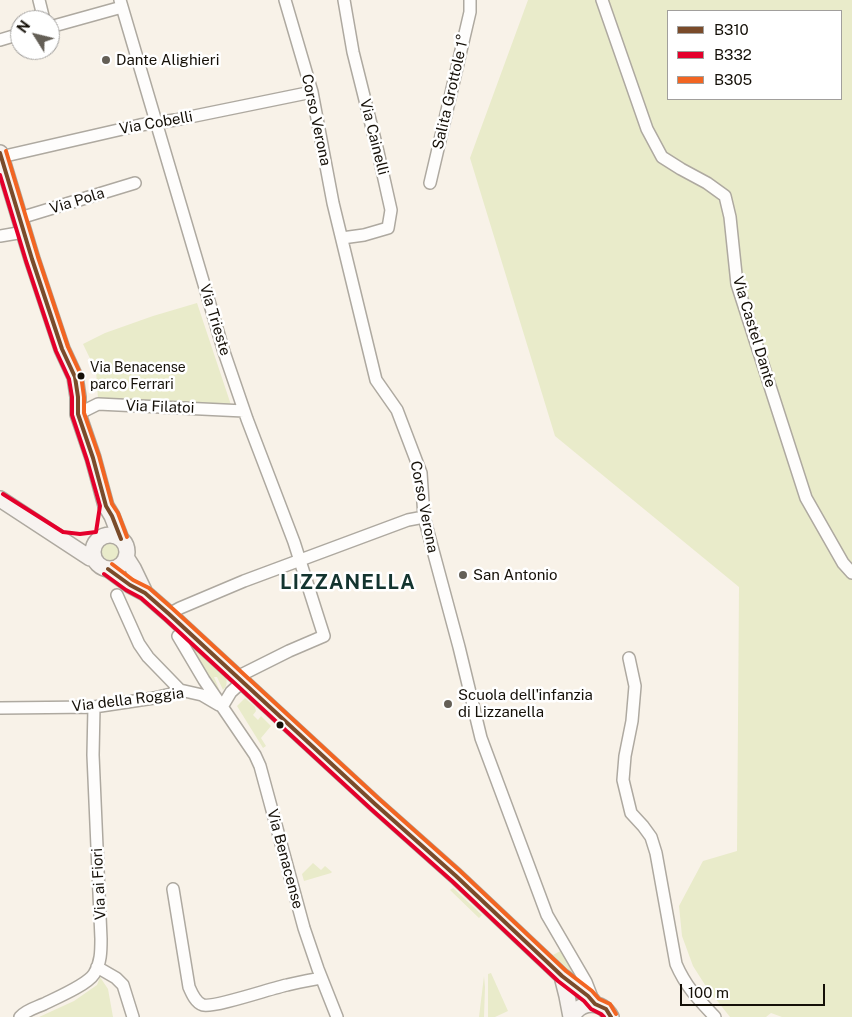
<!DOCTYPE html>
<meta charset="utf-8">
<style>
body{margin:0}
#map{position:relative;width:852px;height:1017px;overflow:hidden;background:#f8f2e8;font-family:"Public Sans",sans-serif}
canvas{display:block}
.legend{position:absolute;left:667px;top:10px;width:175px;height:90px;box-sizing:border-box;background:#fff;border:1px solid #a19f9c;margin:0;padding:6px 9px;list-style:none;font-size:15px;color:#151008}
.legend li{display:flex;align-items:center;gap:10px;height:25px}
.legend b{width:25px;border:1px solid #a19f9c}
.north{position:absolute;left:10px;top:10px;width:50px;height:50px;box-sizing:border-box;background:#fff;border:1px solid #a19f9c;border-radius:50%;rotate:306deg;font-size:14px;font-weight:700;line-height:20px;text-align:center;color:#151008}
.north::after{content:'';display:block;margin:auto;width:18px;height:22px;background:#645f56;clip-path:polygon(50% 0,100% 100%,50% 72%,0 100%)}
.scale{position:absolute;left:680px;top:984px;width:145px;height:22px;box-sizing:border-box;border:2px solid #151008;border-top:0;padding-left:6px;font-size:15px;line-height:18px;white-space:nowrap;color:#151008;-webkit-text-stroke:4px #fff;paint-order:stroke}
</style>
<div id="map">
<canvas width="852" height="1017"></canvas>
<ul class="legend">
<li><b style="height:6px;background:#7a4b2a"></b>B310</li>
<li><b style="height:6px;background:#e4002b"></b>B332</li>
<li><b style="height:6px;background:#f26522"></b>B305</li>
</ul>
<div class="north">N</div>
<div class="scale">100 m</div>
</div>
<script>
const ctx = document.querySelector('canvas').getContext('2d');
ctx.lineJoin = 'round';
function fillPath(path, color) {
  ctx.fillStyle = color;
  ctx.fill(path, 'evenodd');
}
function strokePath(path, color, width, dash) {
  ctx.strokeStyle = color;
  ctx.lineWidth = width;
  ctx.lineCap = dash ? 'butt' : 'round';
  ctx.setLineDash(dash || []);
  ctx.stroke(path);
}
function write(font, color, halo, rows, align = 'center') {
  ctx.font = font + ' "Public Sans",sans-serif';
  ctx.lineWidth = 5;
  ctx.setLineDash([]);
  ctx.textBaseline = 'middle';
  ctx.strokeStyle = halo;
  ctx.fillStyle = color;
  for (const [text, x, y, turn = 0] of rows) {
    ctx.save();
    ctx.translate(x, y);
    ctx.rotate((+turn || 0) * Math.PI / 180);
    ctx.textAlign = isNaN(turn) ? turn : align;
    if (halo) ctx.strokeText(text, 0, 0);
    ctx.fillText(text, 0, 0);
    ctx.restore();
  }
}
fillPath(new Path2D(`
 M528,0H852V1017H782L771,1013L766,1017H730L707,988L693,966L682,936L679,906L703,861L737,851L739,587L555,436L470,158ZM668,11H841V99H668Z
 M197,303L231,405L98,398L96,371L83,344L105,333L153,316Z
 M111,543C120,547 123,556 114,562C105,561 98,553 104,545Z
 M190,642L225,674C227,681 228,685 223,690L217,677H214L219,689L212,687L191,653Z
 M245,698L255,707L256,711L253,715L258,720L261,716L271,726L261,738L266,746L263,748L237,706Z
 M313,863L321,870L325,866L332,872L331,873L304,881L302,874Z
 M453,888L482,915L479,918L450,890Z
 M564,949L576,976L553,955Z
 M491,973L508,1011L495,1017H488V974Z
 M484,976L485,987L484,1017H479Z
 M100,977L108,989L113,1017H39L74,1001L97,985Z`), '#e9ebca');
const minor = new Path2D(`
 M39,0L44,20
 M120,0L224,352L247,419L294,542L324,636L289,651L237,677
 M285,0L312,92L333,203L376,380L397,410L421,473L424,517L459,647L481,738L547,915L586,982L593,1000
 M602,0L647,129L662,157L681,169L707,183L725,196L730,217L737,284L806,498L843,563L852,573
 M50,27L122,7
 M0,40L20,34
 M1,157L140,125L175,120L312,92
 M430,183L470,12V0
 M20,218L135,183
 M0,236L24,232
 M342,238L364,235L388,228L391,210L378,152L353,52L344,0
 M78,414L98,404L244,411
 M117,595L139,644L148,657L180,690
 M169,614L180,608L244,581L408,520L424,517
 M178,636L204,680L255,755L260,766L304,928L318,969L337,1017
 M629,658L635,686L632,721L625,756L623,780L631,813L643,826L651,837L656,853L676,964C686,987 698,999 715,1017
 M222,707L231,692L242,682
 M0,708L94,707L154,698L171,694L180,690L202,695L219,705
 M173,889L189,987C192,994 196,1003 203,1005C214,1008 272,988 287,985C298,982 310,980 321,978
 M97,967L116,978L123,985L133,1017
 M20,1017C26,1010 35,1008 44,1004C56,998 87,985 94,974C101,963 101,951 101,939L93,755L94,707`);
const secondary = new Path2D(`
 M0,153L32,259L62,349L75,377L78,397V414L93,458L106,506L112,516L121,539
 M0,499L90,558H94
 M93 552a17 17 0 1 1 34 0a17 17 0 1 1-34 0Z
 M126,557L133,568L145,593
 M108,569L130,585L145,593L169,614L375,804L456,876L562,976L588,996L595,1004
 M562,976L567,996L571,1017
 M572,1017C581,1000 602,1000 611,1017`);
strokePath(minor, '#aea9a0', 14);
strokePath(secondary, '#aea9a0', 18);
strokePath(minor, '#fefdfc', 11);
strokePath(secondary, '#f7f3f0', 15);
strokePath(new Path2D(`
 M0,153L32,259L62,349L75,377L78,397V414L93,458L106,506L112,516L121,539
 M108,569L130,585L145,593L169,614L375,804L456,876L562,976L588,996L595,1004L606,1009L611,1017`), '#7a4b2a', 4);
strokePath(new Path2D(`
 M0,175L26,261L56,351L69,379L72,397V415L87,460L100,506L96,532L80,534L63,532L3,494
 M104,574L126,590L141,598L165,619L371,809L452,881L558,981L584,1001L591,1009L601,1014L604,1017`), '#e4002b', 4);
strokePath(new Path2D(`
 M6,151L38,257L68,347L81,375L84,397V413L99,456L112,504L118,513L127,537
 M112,564L133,580L149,588L173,609L379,799L460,871L566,971L592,991L599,999L610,1004L616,1014`), '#f26522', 4);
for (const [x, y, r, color] of [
 [106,60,5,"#645f56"],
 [81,376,4.5,"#151008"],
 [463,575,5,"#645f56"],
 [448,704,5,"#645f56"],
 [280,725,4.5,"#151008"]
]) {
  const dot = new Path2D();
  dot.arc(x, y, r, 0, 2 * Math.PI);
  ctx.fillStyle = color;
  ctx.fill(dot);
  strokePath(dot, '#fff', 2);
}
write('14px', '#151008', '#fff', [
 ["Via Benacense",90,368],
 ["parco Ferrari",90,385]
], 'left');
write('15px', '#151008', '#fff', [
 ["Dante Alighieri",116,60],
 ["San Antonio",473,575],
 ["Scuola dell'infanzia",458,695],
 ["di Lizzanella",458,712]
], 'left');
write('15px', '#151008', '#fff', [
 ["Salita Grottole 1°",451,92,-77],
 ["Corso Verona",316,120,78],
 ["Via Cobelli",156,123,-10],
 ["Via Cainelli",374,137,76],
 ["Via Pola",77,201,-17],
 ["Via Trieste",215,320,73],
 ["Via Castel Dante",754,332,73],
 ["Via Filatoi",160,407,2],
 ["Corso Verona",424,507,79],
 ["Via della Roggia",128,700,-7],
 ["Via Benacense",285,859,75],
 ["Via ai Fiori",99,884,-93]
]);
ctx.letterSpacing = '1px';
write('bold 20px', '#13342f', '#fff', [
 ["LIZZANELLA",348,583]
]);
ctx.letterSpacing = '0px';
</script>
